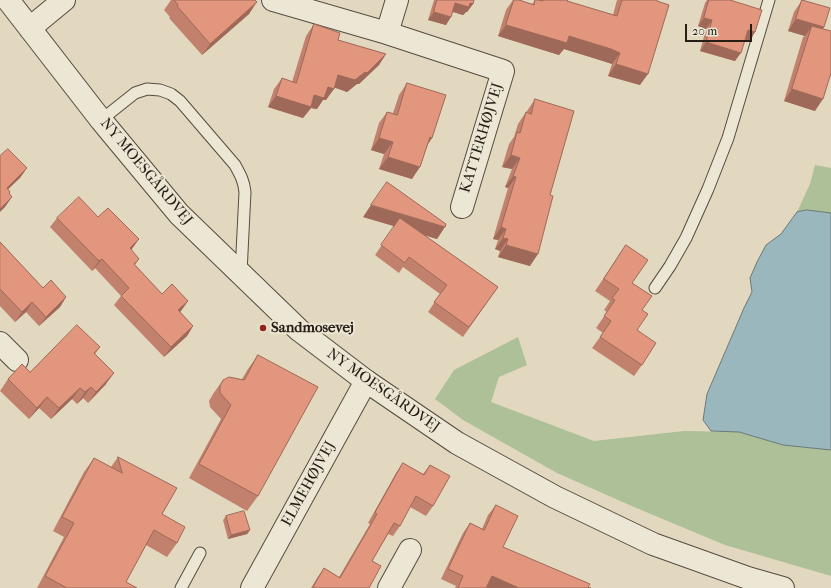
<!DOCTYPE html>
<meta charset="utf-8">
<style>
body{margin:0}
#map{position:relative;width:831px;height:588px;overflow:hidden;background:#e2d8bf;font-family:"IM FELL French Canon",serif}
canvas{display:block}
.scale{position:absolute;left:685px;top:24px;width:67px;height:18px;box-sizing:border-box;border:2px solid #261d14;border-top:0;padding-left:5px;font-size:12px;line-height:14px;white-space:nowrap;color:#261d14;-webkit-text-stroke:3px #ece6d5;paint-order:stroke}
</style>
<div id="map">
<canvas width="831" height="588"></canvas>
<div class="scale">20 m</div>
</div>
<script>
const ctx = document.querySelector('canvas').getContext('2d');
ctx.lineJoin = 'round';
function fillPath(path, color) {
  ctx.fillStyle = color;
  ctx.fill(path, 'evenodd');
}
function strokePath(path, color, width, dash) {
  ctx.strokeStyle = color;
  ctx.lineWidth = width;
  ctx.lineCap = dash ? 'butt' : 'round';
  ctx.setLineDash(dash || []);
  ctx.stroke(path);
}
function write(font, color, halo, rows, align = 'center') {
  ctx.font = font + ' "IM FELL French Canon",serif';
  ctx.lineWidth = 4;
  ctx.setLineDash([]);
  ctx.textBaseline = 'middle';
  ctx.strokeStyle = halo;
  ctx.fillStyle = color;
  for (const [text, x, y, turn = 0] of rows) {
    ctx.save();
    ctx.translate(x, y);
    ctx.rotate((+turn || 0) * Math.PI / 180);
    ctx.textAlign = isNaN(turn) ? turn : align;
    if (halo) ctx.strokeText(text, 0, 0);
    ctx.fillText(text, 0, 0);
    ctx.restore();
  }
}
fillPath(new Path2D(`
 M815,165L831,168V213L807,210L797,212L810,184Z
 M518,337L527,365L499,377L491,402L594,441L684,431L739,432L783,445L831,450V576L725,545L634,507L557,473L463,420L435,399L454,370Z`), '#adc097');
const water = new Path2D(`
 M807,210L831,213V450L783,445L739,432L711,431L703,420L707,394L744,308L752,292L750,278L757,262L766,245L781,234L797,212Z`);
fillPath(water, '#99b7bc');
strokePath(water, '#6b7979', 1);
const service = new Path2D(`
 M101,120L135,93L147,89L160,90L171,94L180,101L235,165C240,174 244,181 245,192L241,273
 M655,288L670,266L686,238L708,189L728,138L769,0
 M181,588L200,553`);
const minor = new Path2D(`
 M273,0L387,33L397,0
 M30,28L64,0
 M387,33L503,71L462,207
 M0,343L17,360
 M252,588L366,381
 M389,588L410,550`);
const tertiary = new Path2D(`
 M8,0L101,120L179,214L299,330L366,381L457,443L555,497L653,544L748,578L783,588`);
strokePath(service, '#554c3f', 13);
strokePath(minor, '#554c3f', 24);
strokePath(tertiary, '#554c3f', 24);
strokePath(service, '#ece6d5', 11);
strokePath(minor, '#ece6d5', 22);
strokePath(tertiary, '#ece6d5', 22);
fillPath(new Path2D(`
 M171,0H255L249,14L202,55L169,18L170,17L164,10Z
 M434,0H474L473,4L467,12H466L463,15L453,12L446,25L428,20Z
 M513,0H519L532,4L535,0H568L567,1L613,15L617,0H657L640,85L608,76L612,64L603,61L564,49L559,55L498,36L506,10Z
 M707,0H730L755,32L749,41L745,39L735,61L700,51L706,29L698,26L705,3Z
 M802,0L824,27L823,29L815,111L784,101L803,37L805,36L788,31L794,12Z
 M314,24L338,40L386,54L379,65L359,84H357L347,92L334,87L326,100H323L317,109L311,108L303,118L268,107L274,89L282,78L292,82L306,36Z
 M407,83L432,138L427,145L412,179L379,169L384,154L371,150L379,123L387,112L393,113L399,95Z
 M535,99L530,266L498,257L500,251L495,249L498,240L493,239L508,188L505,187L512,169L502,167L509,144L514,137L518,124L526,112H527V111Z
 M98,217L139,259L135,265L162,294L188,301L180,312L193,326L187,336L164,357L114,305L121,296L95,268L92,271L50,227L57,218Z
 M363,217L446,224L437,239L424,235L498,287L463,337L428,312L440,294L403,267L399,273L375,255L395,226Z
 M0,242L43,288L66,297L60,307L39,326L26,312L15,322L0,306Z
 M626,245L632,283L642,310L637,330L642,365L634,376L592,348L603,333L596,328L607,312L604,310L610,301L595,291Z
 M100,347L95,354L106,384L88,403L83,398L77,404L72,399L51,419L39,408L29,419L0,391L8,379L30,372Z
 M258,355V496L247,511L189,478L221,419L210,407L209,401L213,394L223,380L242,379L248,369Z
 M118,457L162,514L177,543L167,557L146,545L126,582L137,588H37L64,537L53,531L84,472L94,458L111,467Z
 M403,463L423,474L430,465L433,506L426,516L410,507L400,526L393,536L388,534L372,561L369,588H311L317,578L324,568L339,577L370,524L368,523L396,473Z
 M496,505L503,547L591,588H488L486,587V588H455L456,586L441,579L463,533L470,523L482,529L488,515Z
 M226,516L250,530L247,534L228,539L223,520Z`), '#c2816c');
fillPath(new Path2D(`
 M257,2L249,14L202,55L210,44Z
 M455,3H470L473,4L467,12H466L463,15L450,11Z
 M434,12L451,17L446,25L428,20Z
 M704,18L712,20L706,29L698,26Z
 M796,19L824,27L816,39L812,26L805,36L788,31Z
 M506,25L569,36L611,49L620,53L612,64L603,61L564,49L559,55L498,36Z
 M748,30L755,32L749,41L742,38Z
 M706,42L741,53L735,61L700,51Z
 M386,54L379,65L359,84H357L347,92L330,86L338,75Z
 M616,64L648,74L640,85L608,76Z
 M328,87L334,89L326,100H323L317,109L311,108L303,118L268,107L276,96L314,95Z
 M792,89L823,99L815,111L784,101Z
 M430,137L432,138L424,150Z
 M379,138L393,142L384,154L371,150Z
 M511,155L520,158L512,169L502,167Z
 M388,157L420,167L412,179L379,169Z
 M27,168L20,178L0,197L7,188Z
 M513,176L516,177L508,188L505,187Z
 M12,197L5,207L0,212V209Z
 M371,205L445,227L437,239L363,217Z
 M501,227L506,229L498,240L493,239Z
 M503,238L508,239L500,251L495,249Z
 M139,239L132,249L123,258L130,248Z
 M506,245L538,254L530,266L498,257Z
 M102,259L95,268L92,271L99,261Z
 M66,297L60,307L39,326L46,317Z
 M188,301L181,311L171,320L178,310Z
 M32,302L26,312L15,322L22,312Z
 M193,326L187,336L164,357L171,347Z
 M114,373L106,384L88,403L96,392Z
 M91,387L83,398L77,404L85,392Z
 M80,388L72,399L51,419L59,408Z
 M47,397L39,408L29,419L37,408Z
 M250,530L247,534L228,539L231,535Z
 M492,576L519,588H488L484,586Z`), '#9e6958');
const building = new Path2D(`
 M174,0H255L257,2L210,44L177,6L178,5Z
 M437,0H474L473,4L470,3L469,7L455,3L451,17L434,12Z
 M514,0H519L534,5L535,0H538L543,1V0H568L567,1L617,16L622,0H657V1L669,5L648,74L616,64L620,53L611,49L569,36L567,43L506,25Z
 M709,0H730L762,10L755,32L748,30L741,53L706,42L712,20L704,18Z
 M802,0L830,8L824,27L796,19Z
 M314,24L340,33L338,40L386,54L367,73L365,72L355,80L338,75L334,89L328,87L324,98L314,95L311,107L276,96L282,78L296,83Z
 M812,26L831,31V73L823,99L792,89Z
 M407,83L446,95L432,138L430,137L420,167L388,157L393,142L379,138L387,112L397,115Z
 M535,99L574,111L550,195L553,196L538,254L506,245L508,239L503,238L506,229L501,227L516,177L513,176L520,158L511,155L517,132L520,133L526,112L531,114Z
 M8,149L27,168L7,188L10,192L9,193L12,197L0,209V156Z
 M387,182L446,224L445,227L371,205Z
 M79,197L98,217L108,208L139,239L130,248L139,259L134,264L162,294L172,284L188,301L178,310L193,326L171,347L121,296L129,288L102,259L99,261L57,218Z
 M400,218L498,287L469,327L434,302L447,285L409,257L405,263L381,245Z
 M0,242L43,288L51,280L66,297L46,317L32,302L22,312L0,289Z
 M626,245L648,260L632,283L652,296L642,310L648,314L637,330L656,343L642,365L600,337L611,321L604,316L615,300L612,298L619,289L604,279Z
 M77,325L100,347L94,353L114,373L96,392L91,387L85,392L80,388L59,408L47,397L37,408L8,379L22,364L30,372Z
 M258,355L318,387L258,496L199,464L231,405L220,393V386L223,380L229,377L244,380Z
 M118,457L177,488L162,514L185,527L177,543L154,530L126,582L137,588H67L45,576L74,523L62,517L94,458L122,473Z
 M403,463L424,475L430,465L450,476L433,506L416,496L400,526L394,523L372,561L381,566L369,588H315L313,587L324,568L340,578L377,514L375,513Z
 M496,505L518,516L503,547L590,584L588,587L591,588H519L492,576L486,588H458L463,576L448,569L470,523L484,530Z
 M244,511L250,530L231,535L226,516Z`);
fillPath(building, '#e1967d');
strokePath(building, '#9e6958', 1);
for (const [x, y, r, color] of [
 [263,328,4,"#8f2418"]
]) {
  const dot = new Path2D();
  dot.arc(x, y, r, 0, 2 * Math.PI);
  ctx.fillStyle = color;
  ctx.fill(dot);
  strokePath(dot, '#ece6d5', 1.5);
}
write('15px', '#261d14', '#ece6d5', [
 ["KATTERHØJVEJ",482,138,-73],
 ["NY MOESGÅRDVEJ",146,172,50],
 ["NY MOESGÅRDVEJ",383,391,35],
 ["ELMEHØJVEJ",309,484,-61]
]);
write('bold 15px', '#261d14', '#ece6d5', [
 ["Sandmosevej",271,328]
], 'left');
</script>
